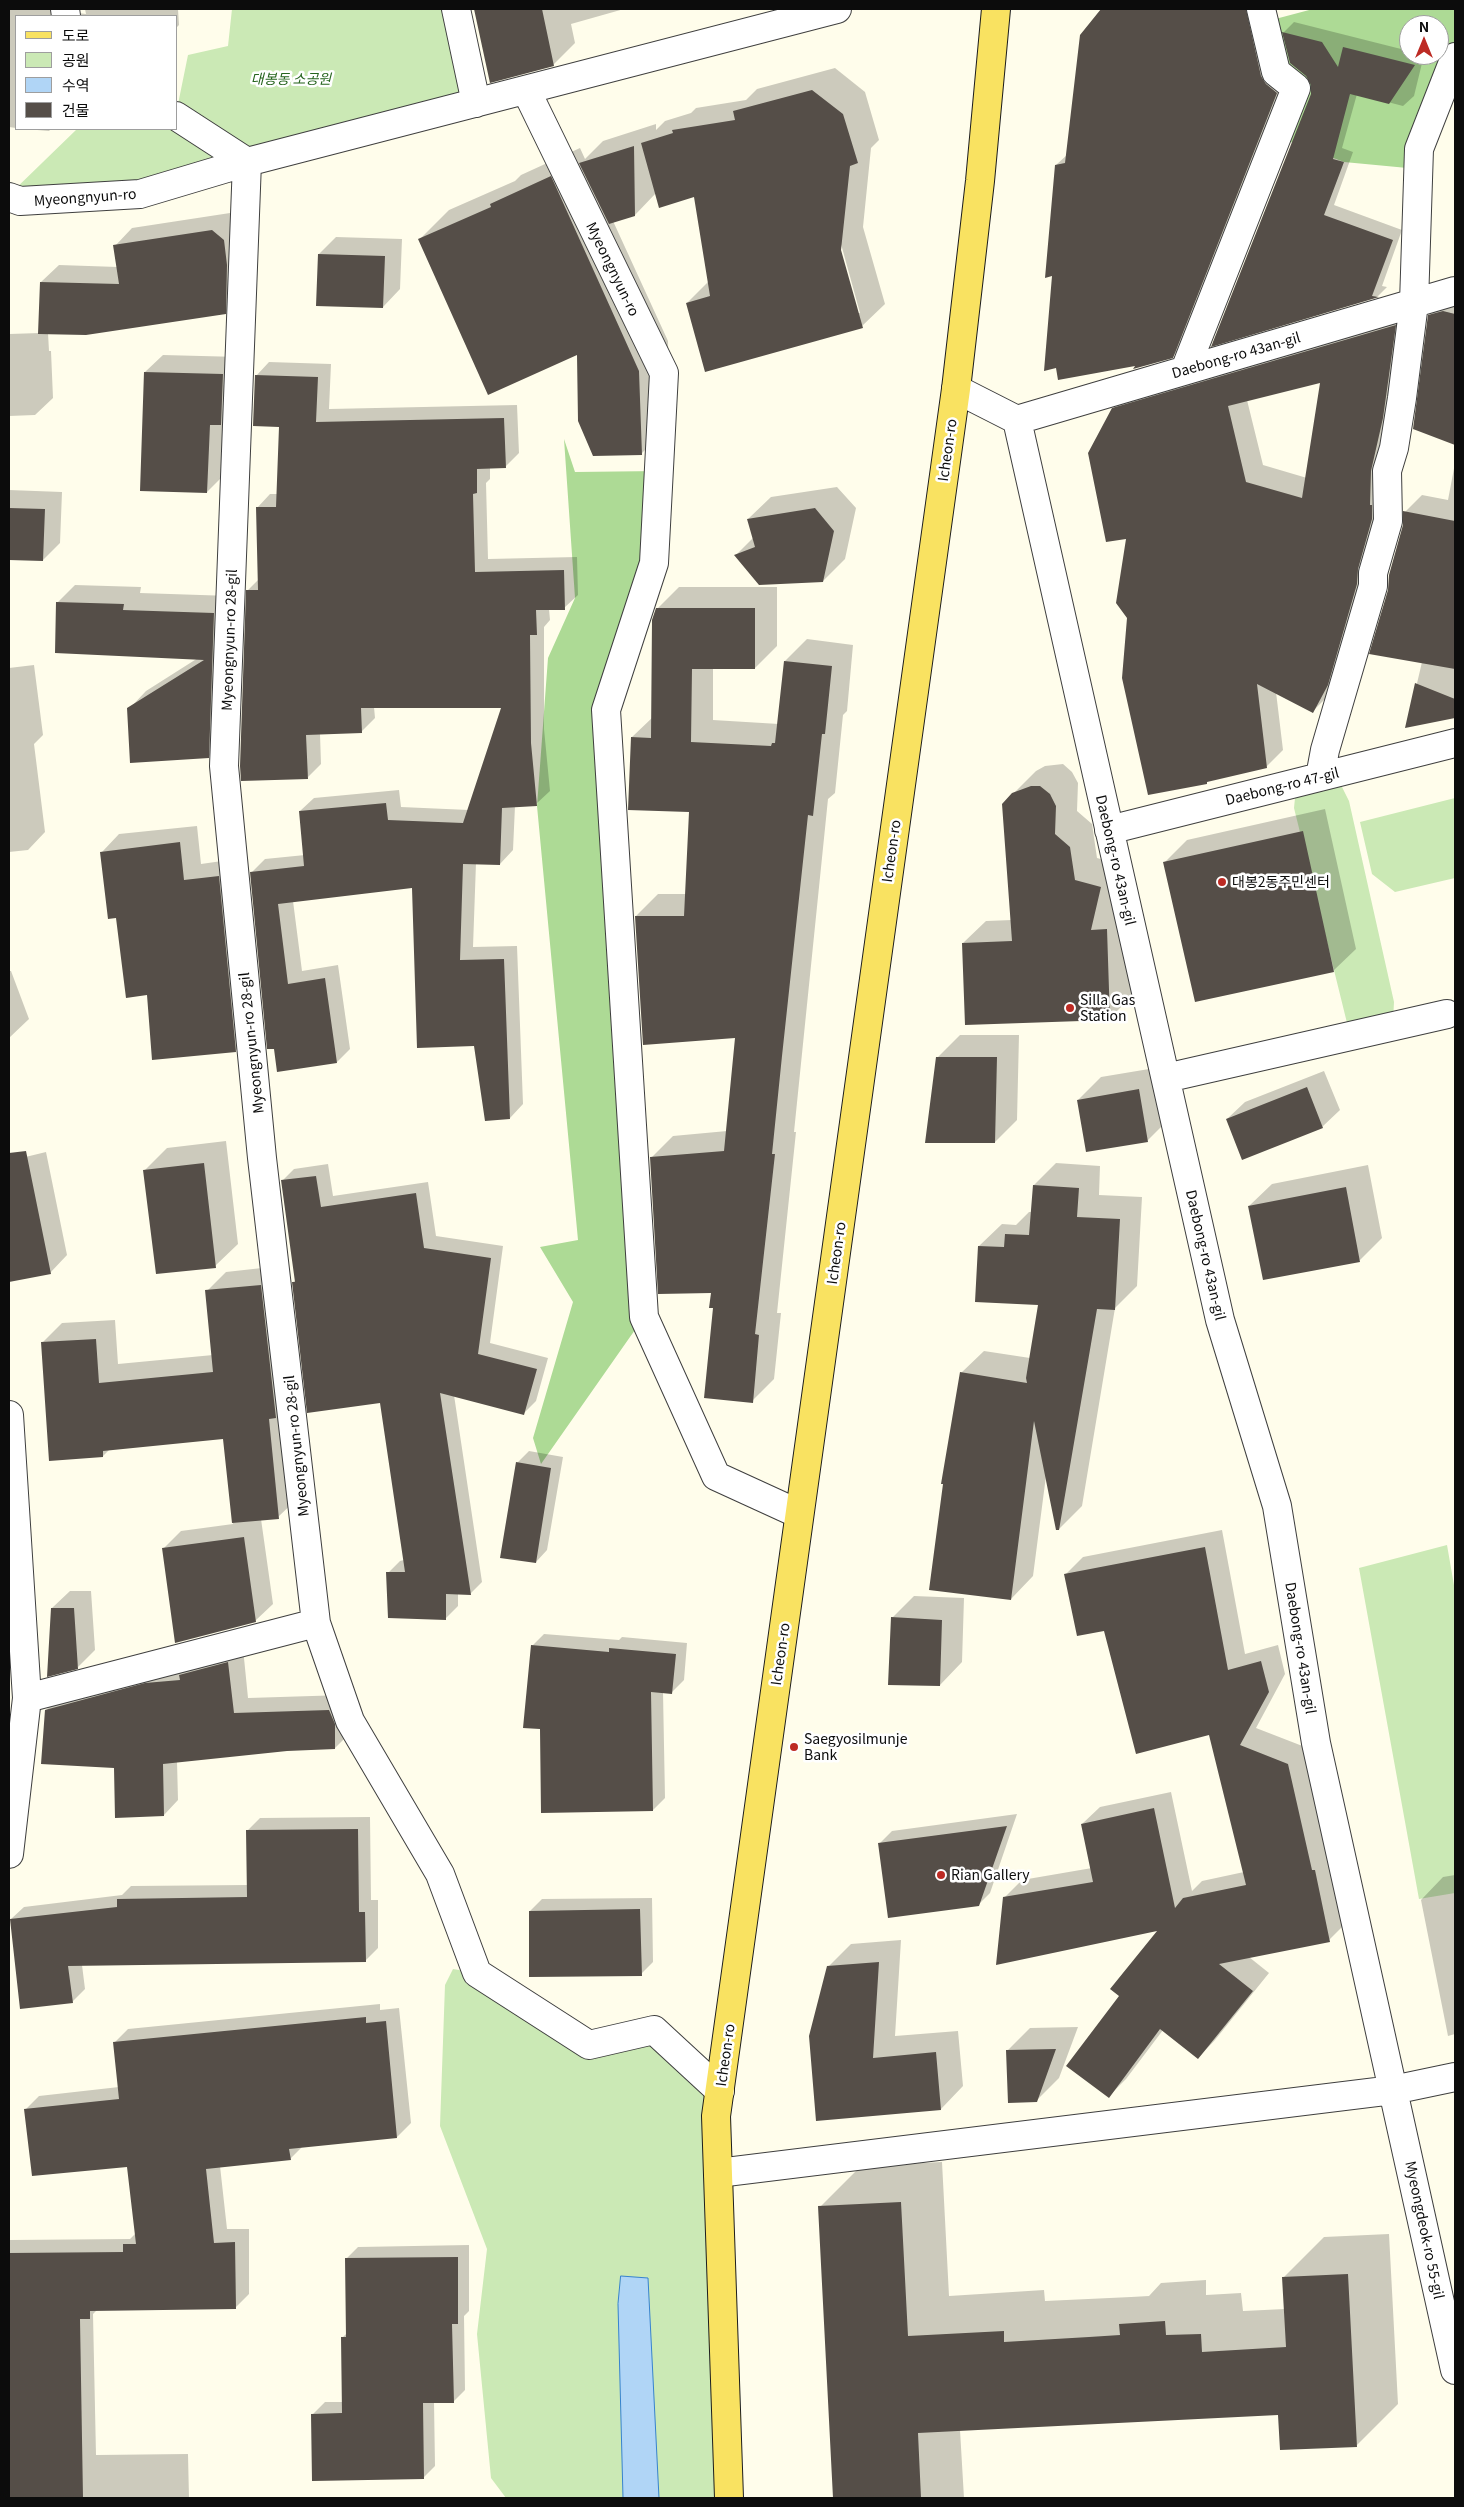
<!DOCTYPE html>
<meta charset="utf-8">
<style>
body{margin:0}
#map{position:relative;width:1464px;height:2507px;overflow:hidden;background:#fffdeb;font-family:Georgia,"Noto Sans KR",serif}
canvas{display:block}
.frame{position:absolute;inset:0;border:10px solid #0c0c0c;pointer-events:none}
.legend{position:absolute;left:15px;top:15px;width:162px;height:115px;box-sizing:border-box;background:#fff;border:1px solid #9e9e9e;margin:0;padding:6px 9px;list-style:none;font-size:15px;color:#0c0c0c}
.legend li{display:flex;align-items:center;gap:10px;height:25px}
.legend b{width:25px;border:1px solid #9e9e9e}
.north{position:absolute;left:1399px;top:15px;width:50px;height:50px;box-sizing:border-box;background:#fff;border:1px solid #9e9e9e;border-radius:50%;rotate:0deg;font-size:14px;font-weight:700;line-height:20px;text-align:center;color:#0c0c0c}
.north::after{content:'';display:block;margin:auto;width:18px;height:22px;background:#bd2b24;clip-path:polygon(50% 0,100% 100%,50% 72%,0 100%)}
</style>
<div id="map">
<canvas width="1464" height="2507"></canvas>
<div class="frame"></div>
<ul class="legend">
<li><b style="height:6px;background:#f9e261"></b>도로</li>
<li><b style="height:14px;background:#cbe9b5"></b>공원</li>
<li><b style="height:14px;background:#b0d5f6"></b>수역</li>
<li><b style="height:14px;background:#554e48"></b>건물</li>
</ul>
<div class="north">N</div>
</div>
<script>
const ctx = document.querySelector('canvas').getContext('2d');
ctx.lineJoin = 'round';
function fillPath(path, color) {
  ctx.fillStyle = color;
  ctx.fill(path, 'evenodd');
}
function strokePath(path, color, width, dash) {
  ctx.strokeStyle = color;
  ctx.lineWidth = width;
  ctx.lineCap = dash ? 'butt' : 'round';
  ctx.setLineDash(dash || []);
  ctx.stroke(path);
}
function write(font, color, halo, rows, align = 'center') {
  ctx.font = font + ' Georgia,"Noto Sans KR",serif';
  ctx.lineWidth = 5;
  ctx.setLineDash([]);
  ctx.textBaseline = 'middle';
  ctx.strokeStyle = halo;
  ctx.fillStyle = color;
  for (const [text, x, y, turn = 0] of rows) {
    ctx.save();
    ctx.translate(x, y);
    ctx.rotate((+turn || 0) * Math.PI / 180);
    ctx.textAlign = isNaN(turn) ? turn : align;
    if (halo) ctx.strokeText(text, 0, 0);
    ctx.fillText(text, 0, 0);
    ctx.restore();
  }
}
fillPath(new Path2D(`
 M232,9H456L476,103L140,194L9,195L77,129H176V114L188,55L228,46Z
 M1326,779L1342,787L1349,801L1394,1002L1393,1021L1349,1031L1294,808L1296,788Z
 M1455,798V878L1395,892L1372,874L1360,822Z
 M1447,1545L1455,1591V1893L1419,1899L1359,1568Z
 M453,1969L477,1973L574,2036L654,2030L720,2091L729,2498H506L491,2478L477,2334L487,2249L440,2126L445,1985Z`), '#cbe9b5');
fillPath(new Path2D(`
 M1313,9H1455V57L1418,169L1344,162L1277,137L1296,88L1264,22ZM1409,25H1439V55H1409Z
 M564,439L575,472L659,471L654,563L606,710L644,1317L541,1464L533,1438L573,1302L540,1247L578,1240L537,806L548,658L575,598Z`), '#adda95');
const water = new Path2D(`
 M621,2276L648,2278L659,2498H623L618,2304Z`);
fillPath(water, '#b0d5f6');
strokePath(water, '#3783ce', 1);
fillPath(new Path2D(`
 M9,9H73L78,13L86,14L85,9H178L179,25L176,28V16H16V128L9,127Z
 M476,9H624L571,24L575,43L553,65L491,81Z
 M1103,9H1266L1278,58L1294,75L1190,339L1172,357L1138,364L1054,275L1056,165L1068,154L1082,36Z
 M1294,22L1409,51V55H1424L1414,96L1403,106L1357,94L1342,148L1353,152L1334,205L1402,230L1382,286L1387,287L1378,296L1213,345L1312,94V84L1307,75L1291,62L1284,32Z
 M835,68L865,92L879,140L871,148L863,227L885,304L862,326L687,303L709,281L695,195L656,193L635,215L613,221L668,341L670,425L641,454L578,353L420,239L449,210L515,181L521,175L580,148L585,159L603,141L656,124V130L665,121L691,113L696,108L746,100L757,89ZM838,244H841L860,313H858Z
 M25,129H51L49,131Z
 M230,213L241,223L243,295L225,313L48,333L49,351H51L53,398L35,415L9,416V334L40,333L41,282L59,265L118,267L115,246L132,228Z
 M336,237L402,239L400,289L383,307L319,254Z
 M1455,296V443L1414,428L1429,316L1447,298Z
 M1412,309L1399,401L1344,667L1329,695L1313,711L1276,692L1283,750L1266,767L1209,780L1207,782L1128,617V537L1113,409L1130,392ZM1321,381L1307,478L1263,465L1247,400Z
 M163,355L240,357L224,475L207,492L145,372Z
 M269,362L331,364L329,409L517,405L519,453L505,467H490V479L486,483L488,559L577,557L578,595L564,608L549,609L550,620L544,627V729L550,791L536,804L515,806L513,850L500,864L476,863L473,947L517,946L523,1104L510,1118L475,1045L414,887L293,901L302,971L338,965L350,1049L337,1062L278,1071L251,873L265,859L305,855L300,811L314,798L399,790L401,807L469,810L503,706L374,707L375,718L361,732L320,734L321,764L308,777L248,590L259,579L257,508L270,494H278L280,426L256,376Z
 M1455,463V717L1407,726L1422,662L1389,591L1404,526L1405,512L1422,495L1448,500Z
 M837,487L856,508L845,559L823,581L736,555L754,537L748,519L771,497Z
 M9,490L62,492L60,543L43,560L9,558Z
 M75,585L141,587L140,593L231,596L226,740L208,757L129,709L146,691L198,658L57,603Z
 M679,587H777V646L755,668H713V720L779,724L785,661L807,639L853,645L847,711L843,715L835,793L828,799L794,1132H796L777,1313H781L774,1379L752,1401L714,1307L712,1292L651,1158L673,1136L727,1131L736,1037L636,916L658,894H686L690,811L632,737L653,717L657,609Z
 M34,665L43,735L34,744L45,832L28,850L9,852V668Z
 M1063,764L1072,772L1078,783L1077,811L1092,824L1097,858L1122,865L1113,908L1129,907L1132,996L1110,1018L963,943L986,921L1012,920L1013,794L1036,771L1045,766Z
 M1325,809L1356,949L1333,971L1165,862L1187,840Z
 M197,826L201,864L236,859L253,1034L235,1051L148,993L117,916L102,852L119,834Z
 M9,971H11L29,1019L9,1038Z
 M960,1035H1019L1017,1120L995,1142L937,1058Z
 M1161,1067L1170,1118L1147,1141L1078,1100L1101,1077Z
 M1324,1071L1340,1110L1322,1127L1227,1119L1245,1102Z
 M226,1141L238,1244L215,1266L145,1170L167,1148Z
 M46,1152L67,1255L50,1273L9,1281V1161Z
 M1056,1163L1100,1166L1099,1195L1142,1197L1137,1286L1115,1308L1082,1506L1059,1529L1046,1476L1033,1576L1011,1599L961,1373L984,1351L1030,1358L1039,1304L979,1246L1002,1224L1016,1225L1029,1212H1032L1034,1185Z
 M328,1164L333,1196L428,1182L436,1236L503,1246L490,1343L548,1358L536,1401L524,1413L454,1395L482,1582L470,1594L458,1593V1606L446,1618L388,1573L400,1561L404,1560L381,1401L293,1282L296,1280L282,1181L294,1169Z
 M1368,1165L1382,1238L1360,1260L1249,1206L1272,1184Z
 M280,1266L298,1498L278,1517L261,1519L273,1604L255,1621L163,1549L181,1531L233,1524L224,1438L110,1449L103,1456L43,1342L62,1323L115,1320L118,1364L213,1355L207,1291L226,1272Z
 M529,1451L563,1457L547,1550L536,1562L517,1463Z
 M1222,1530L1245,1654L1278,1645L1285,1674L1256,1728L1305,1747L1346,1923L1329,1940L1249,1957L1269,1973L1215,2040L1198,2058L1163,2030L1126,2079L1109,2096L1120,1996L1160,1929L1004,1898L1022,1880L1092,1868L1082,1824L1100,1807L1171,1792L1192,1891L1202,1881L1244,1872L1210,1733L1105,1630L1066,1574L1083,1557Z
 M70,1591H91L95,1650L78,1667L52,1608Z
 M914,1596L964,1598L962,1662L940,1685L892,1618Z
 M544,1634L619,1640L622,1637L687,1643L684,1680L672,1692H663L665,1798L653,1810L532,1646Z
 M243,1648L248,1698L344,1695L350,1733L335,1748L286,1750L177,1761L178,1800L164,1815L115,1767L46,1710L61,1695Z
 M1017,1814L990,1893L978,1905L880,1843L892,1831Z
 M370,1817L371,1900H378V1948L365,1961L82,1965L85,1989L72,2002L11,1919L24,1907L122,1895L131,1886L248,1885L247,1831L260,1818Z
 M1455,1875V2034L1448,2036L1421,1900L1443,1877Z
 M652,1898L653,1962L641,1974L530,1911L542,1899Z
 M901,1940L895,2036L958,2031L963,2086L941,2109L817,2120L828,1967L851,1944Z
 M380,2004V2010L399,2008L411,2123L397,2137L302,2147L290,2159L220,2166L227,2229H249V2294L235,2308L97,2310L93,2314L96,2455L188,2454L189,2498H9V2240L130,2239L136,2233L128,2165L26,2109L39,2096L119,2087L115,2042L128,2029Z
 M1078,2027L1059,2078L1036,2101L1007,2051L1030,2028Z
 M942,2162L949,2296L1044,2290L1045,2301L1131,2297L1149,2296L1161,2283L1206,2280V2295L1241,2293L1243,2311L1285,2309L1283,2278L1324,2237L1389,2234L1398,2404L1357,2445L1279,2414L960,2430L964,2498H834L820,2207L861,2166Z
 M469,2245V2311L464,2316L465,2390L453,2402H434L435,2466L423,2478L313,2414L325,2402H343L342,2338L347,2333L346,2259L358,2247Z`), '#0003');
fillPath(new Path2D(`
 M474,9H542L554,66L490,83Z
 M1101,9H1246L1261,76L1266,84L1277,93L1173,358L1133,369L1135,366L1058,380L1056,368L1044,371L1052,276L1045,278L1055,165L1065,163L1080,35Z
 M1282,32L1322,42L1338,67L1343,47L1415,65L1389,104L1350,94L1333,159L1344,162L1324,215L1393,240L1372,296L1379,297L1211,347L1311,94V85L1306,76L1290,63Z
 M812,90L843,114L858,163L850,166L841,250L863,328L705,372L686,303L710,296L694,197L659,208L641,143L673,133L672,130L735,120L733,111Z
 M634,146L635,216L609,224L579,163Z
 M551,176L639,371L642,455L593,456L578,421L577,355L488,395L418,239L491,207L490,204Z
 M212,230L224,240L227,265L226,314L86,335L38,334L40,282L119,284L113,245Z
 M318,254L385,256L383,308L316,306Z
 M1443,311L1455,314V445L1413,429L1428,315Z
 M1396,325L1383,418L1371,471L1370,505H1372V519L1358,569L1357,584L1328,685L1313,713L1257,684L1267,768L1207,782V784L1148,795L1122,678L1127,618L1116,603L1126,539L1106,542L1088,453L1112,408ZM1320,383L1302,498L1246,482L1228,406Z
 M144,372L223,374L221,425H210L207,493L140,491Z
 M255,375L318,377L316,422L504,418L506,468L477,469V493L473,494L475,572L564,570L565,610H536L537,635H530L531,743L537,806L502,808L500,865L463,864L460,960L504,959L510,1119L485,1121L474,1046L417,1048L412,888L278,904L288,984L325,978L337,1063L277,1072L274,1049H267L250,872L304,866L299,811L386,803L388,820L463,823L501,708H361L362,733L306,735L308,779L241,781L240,766L246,590H258L256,507H276L279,427L253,426Z
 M9,508L45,509L43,561L9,560Z
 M815,508L834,531L823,582L759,585L734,555L755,547L747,519Z
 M1403,511L1455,521V669L1369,654L1388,590L1389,575L1403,525Z
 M56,602L124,604L123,610L214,613L209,758L130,763L127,708L204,660L55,653Z
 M656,608H755V669H692L691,742L771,746L772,743H775L784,661L832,666L825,734H822L813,816L808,815L782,1056L772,1154H775L755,1334L759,1335L753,1403L704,1398L713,1308H709L711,1293L658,1294L650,1157L724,1151L735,1038L643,1045L635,916H684L689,812L628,810L631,737L651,738L652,620Z
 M1415,683L1455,699V718L1405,728Z
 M1031,786H1040L1050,794L1056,806L1055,834L1070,847L1075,880L1101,887L1091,930L1107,929L1110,1020L965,1025L962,943L1012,941L1002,804L1012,793Z
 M1303,831L1334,972L1195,1002L1163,862Z
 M180,842L184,880L219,876L236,1052L152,1060L147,995L126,998L116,918L108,919L100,852Z
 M936,1057H997L995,1143H925Z
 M1307,1087L1323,1128L1242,1160L1226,1119Z
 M1139,1089L1148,1142L1086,1152L1077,1100Z
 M26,1151L51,1274L9,1282V1153Z
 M204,1163L216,1268L156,1274L143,1170Z
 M316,1176L321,1207L416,1193L424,1248L491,1258L478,1354L537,1369L524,1415L440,1393L471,1595L446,1594V1620L388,1618L386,1572H405L380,1403L307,1413L292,1282H295L281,1180Z
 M1033,1185L1079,1188L1077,1217L1120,1219L1115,1310L1097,1309L1059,1530H1056L1034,1421L1011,1600L929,1590L943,1484H941L960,1372L1027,1383L1026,1378L1038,1305L975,1302L978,1246L1004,1247L1005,1234L1029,1235Z
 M1346,1187L1360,1262L1263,1280L1248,1206Z
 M261,1285L276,1418L269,1419L279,1519L232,1523L223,1439L103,1451V1457L49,1461L41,1342L96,1339L99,1383L213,1372L205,1290Z
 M516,1462L551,1468L536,1563L500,1558Z
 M244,1537L256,1622L175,1643L162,1548Z
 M1205,1547L1228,1670L1261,1661L1269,1692L1240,1745L1288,1764L1312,1870H1315L1330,1942L1219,1964L1253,1991L1198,2059L1160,2029L1109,2098L1066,2066L1119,1996L1110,1989L1157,1931L996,1965L1003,1897L1093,1882L1081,1824L1154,1808L1175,1908L1183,1898L1246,1885L1209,1735L1136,1754L1104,1631L1077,1636L1064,1574Z
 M51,1608H74L78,1669L47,1677Z
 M891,1617L942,1620L940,1686L888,1685Z
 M531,1645L609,1652V1648L676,1654L672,1694L651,1692L653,1811L541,1813L540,1729L523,1728Z
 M228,1662L234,1713L329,1710L335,1724V1749L287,1751L163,1764L164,1816L115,1818L114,1768L41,1764L45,1710L145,1683L180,1680L179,1675Z
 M1007,1826L979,1906L888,1918L878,1843Z
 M358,1829L359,1912H365L366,1962L68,1966L73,2003L20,2009L10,1919L117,1907V1899L247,1897L246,1830Z
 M640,1909L642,1976L529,1977V1911Z
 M879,1962L873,2058L936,2052L941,2110L816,2121L809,2036L827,1966Z
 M366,2017V2023L386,2021L397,2138L289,2149L291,2160L206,2169L214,2243L235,2242L236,2309L90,2311V2319H80L83,2498H9V2253L123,2252V2244H136L127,2167L32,2176L24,2109L119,2099L113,2042Z
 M1056,2049L1037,2102L1008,2103L1006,2050Z
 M901,2202L908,2336L1004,2331V2342L1089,2337L1120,2335L1119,2324L1165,2321L1166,2335L1201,2334L1202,2352L1286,2347L1282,2277L1348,2274L1357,2447L1280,2450L1278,2415L918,2433L921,2498H833L818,2206Z
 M458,2257V2324H452L454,2403H423L424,2479L312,2481L311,2414L342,2413L341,2337H346L345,2258Z`), '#554e48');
const minor = new Path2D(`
 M65,9L66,16
 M456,9L476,103
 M526,90L664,373L654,563L606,710L644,1317L716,1476L799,1514
 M9,197L20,201L140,194L247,162L837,9
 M1185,370L1296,88L1276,72L1261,9
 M956,389L1017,420L1220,1320L1277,1506L1316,1743L1455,2370
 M1017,420L1455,291
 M1320,777L1325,750L1373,586V573L1388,521L1387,471L1394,448L1402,398L1414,303L1419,149L1455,57
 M1109,830L1455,743
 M1166,1078L1447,1014
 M9,1415L27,1698L9,1854
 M316,1623L350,1721L440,1874L477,1973L589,2045L654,2030L720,2091
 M27,1698L316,1623L262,1158L224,766L247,162L176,116
 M718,2173L1393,2090L1455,2077`);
const major = new Path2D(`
 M729,2498L716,2116L956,389L980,181L996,9`);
strokePath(minor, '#3f3f3f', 30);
strokePath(major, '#1d1d1d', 30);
strokePath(minor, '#fff', 28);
strokePath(major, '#f9e261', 28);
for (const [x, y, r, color] of [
 [1222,882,5,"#bd2b24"],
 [1070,1008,5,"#bd2b24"],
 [794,1747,5,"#bd2b24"],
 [941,1875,5,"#bd2b24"]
]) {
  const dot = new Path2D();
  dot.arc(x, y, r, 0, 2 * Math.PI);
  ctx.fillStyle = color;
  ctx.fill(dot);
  strokePath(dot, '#fff', 2);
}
write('italic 14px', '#25641d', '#fff', [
 ["대봉동 소공원",291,79]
]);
write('14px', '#0c0c0c', '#fff', [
 ["Myeongnyun-ro",85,197,-4],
 ["Myeongnyun-ro",613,269,64],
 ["Daebong-ro 43an-gil",1236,355,-16],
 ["Icheon-ro",947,450,-82],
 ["Myeongnyun-ro 28-gil",229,640,-88],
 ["Daebong-ro 47-gil",1282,786,-14],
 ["Icheon-ro",891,851,-82],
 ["Daebong-ro 43an-gil",1116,860,77],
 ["Myeongnyun-ro 28-gil",251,1043,-96],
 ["Icheon-ro",836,1253,-82],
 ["Daebong-ro 43an-gil",1206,1255,77],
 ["Myeongnyun-ro 28-gil",296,1446,-96],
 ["Daebong-ro 43an-gil",1301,1648,81],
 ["Icheon-ro",780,1654,-82],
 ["Icheon-ro",725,2055,-82],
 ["Myeongdeok-ro 55-gil",1425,2230,78]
]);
write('14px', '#0c0c0c', '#fff', [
 ["대봉2동주민센터",1232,882],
 ["Silla Gas",1080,1000],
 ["Station",1080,1016],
 ["Saegyosilmunje",804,1739],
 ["Bank",804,1755],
 ["Rian Gallery",951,1875]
], 'left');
</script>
